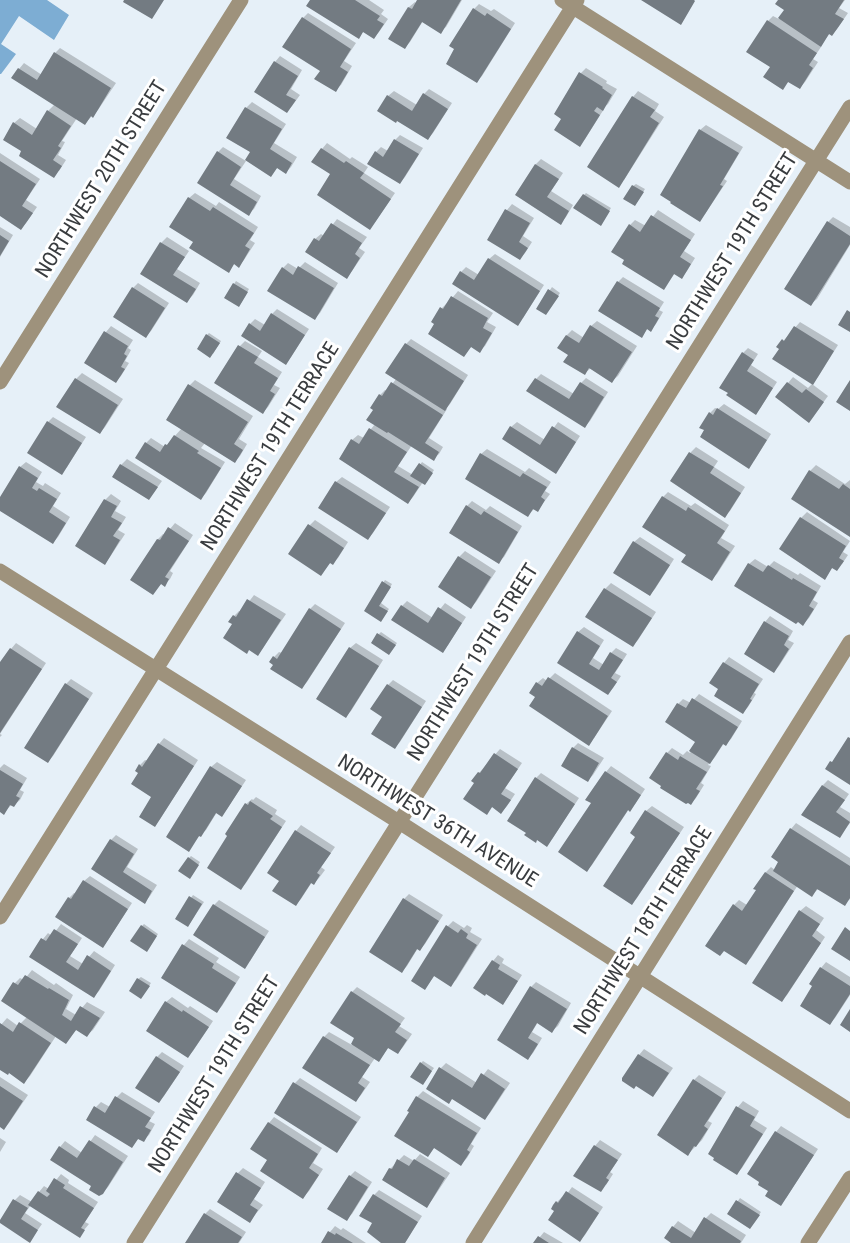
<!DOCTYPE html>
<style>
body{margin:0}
canvas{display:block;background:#e6f0f8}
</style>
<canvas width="850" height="1243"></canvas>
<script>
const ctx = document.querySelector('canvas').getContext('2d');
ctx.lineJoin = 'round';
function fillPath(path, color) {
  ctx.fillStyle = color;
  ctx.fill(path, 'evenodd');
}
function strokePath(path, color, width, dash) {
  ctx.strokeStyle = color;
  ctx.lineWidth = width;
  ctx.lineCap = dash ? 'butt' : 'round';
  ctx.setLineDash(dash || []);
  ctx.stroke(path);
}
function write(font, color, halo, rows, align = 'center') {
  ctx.font = font + ' "Roboto Condensed",sans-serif';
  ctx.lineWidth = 6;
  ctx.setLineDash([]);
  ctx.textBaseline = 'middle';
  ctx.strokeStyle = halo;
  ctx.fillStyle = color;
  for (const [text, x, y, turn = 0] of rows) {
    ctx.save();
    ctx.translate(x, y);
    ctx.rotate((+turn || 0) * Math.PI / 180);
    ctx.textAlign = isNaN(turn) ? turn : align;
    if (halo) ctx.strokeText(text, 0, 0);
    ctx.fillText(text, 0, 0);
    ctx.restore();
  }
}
fillPath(new Path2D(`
 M0,0H47L69,15L54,40L19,16L1,44L16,54L1,74H0Z`), '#7dadd3');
fillPath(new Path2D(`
 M312,0H369L384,10L381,14L388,19L379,32L374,37L364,31L358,37Z
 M419,0H462L446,27L440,32L423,21L410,42L405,47L390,38L409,7L415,2L417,4Z
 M779,0H845L839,8L848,13L837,29L832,34L830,33L820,46L821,47L813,59L818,62L805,82L800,87L789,81L783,88L772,67L768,21L773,16L779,19L786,9Z
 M479,4L491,11L494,9L515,23L482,76L477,81L456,49L474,9Z
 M308,13L356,43L344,61L352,66L341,85L335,90L322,70L303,18Z
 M60,48L116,83L98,110L85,123L77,118L62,141L65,142L58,155L66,160L59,171L24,151L14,123L20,118L37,129L48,111L55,104L19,69L24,63L42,75L55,53Z
 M280,56L302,70L291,89L300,95L292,106L287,111L256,92L275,62Z
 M586,68L607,81L606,83L617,89L608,104L603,108L604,109L585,139L580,145L563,118L556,113L581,73Z
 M429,89L452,103L433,133L428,138L388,96L394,91L417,105L424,94Z
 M638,91L659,104L655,111L664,117L624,180L589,167L633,97Z
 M252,102L286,124L274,143L297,157L291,167L286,172L278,167L271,175L252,152L246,108Z
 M706,125L743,147L724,179L727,181L705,214L700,130Z
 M400,135L423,148L405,177L400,183L376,152L381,147L388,151L395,140Z
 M327,143L350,159L352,157L368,167L364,173L395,193L375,222L332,174L322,149Z
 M223,147L246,161L234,179L261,196L254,209L248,214L199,183L218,152Z
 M0,153L40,179L26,200L37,207L26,223L21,228L0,214Z
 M541,159L563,173L551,191L573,205L566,217L560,223L517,194L536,164Z
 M636,184L645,189L637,202L633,186Z
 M195,193L216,206L219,202L258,227L250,240L255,243L244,260L239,266L235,263L229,271L195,241L189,198Z
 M586,193L611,208L603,221L584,195Z
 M512,204L534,218L523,236L532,242L525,253L520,258L489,240L507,210Z
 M658,210L695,234L684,251L695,258L687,271L681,277L675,273L664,288L626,260L630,225L635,220L646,226Z
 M833,217L850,227V245L817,299L811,304L828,222Z
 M337,219L367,237L359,248L365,252L352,271L347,277L315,239L321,234L324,236Z
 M0,227L13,235L0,257Z
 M167,237L189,251L177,269L200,283L193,295L187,301L143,273L161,243Z
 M495,254L544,285L523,318L461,272L466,267L479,275L489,259Z
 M305,262L338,283L320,313L315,318L283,268L288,263L298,269Z
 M623,277L664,302L659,310L663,312L656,324L650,330L648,328L642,336L618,282Z
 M236,281L249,289L241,303L234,284Z
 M138,283L169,303L151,331L146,336L133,288Z
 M552,287L560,293L548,311L538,308Z
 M458,291L493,313L487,322L496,327L485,346L479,351L472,346L464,355L433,322L442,308L447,303H448Z
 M277,309L309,329L291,357L286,363L250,324L255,319L265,325L272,314Z
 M597,321L637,346L618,376L612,381L591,368L585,373L570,354L559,348L567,335L572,330L584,338L591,326Z
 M800,322L838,345L818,377L812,383L778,347Z
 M111,326L133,340L128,348L131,350L125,361L129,363L121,376L116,381L86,362L106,332Z
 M209,333L221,341L213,354L207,335Z
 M411,339L468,375L450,404L446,408L447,409L429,438L443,447L439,454L433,459L412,445L398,466L413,475L422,462L434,470L427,481L423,482L413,497L408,502L352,440L358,435L364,438L375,424V410L380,395L385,390L387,391L396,379L406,344Z
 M245,341L262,351L258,357L282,372L274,385L280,388L268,407L263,412L216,382L240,346Z
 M748,348L758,354L751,365L777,382L761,407L756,413L743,353Z
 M82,373L123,399L105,427L100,433L58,406L76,379Z
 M541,374L574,394L581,383L586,378L608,392L590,421L585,426L536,379Z
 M793,377L808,388L812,384L828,396L814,415L788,383Z
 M195,380L253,416L239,439L247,444L240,456L234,462L205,443L201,448L225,462L206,493L201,498L146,443L151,438L165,447L182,428L168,419L190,385Z
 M724,404L771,434L754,461L706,430L710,413L715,408L718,409Z
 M53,417L86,437L67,467L62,473L48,422Z
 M517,422L545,440L558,422L580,436L561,466L555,472L511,427Z
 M696,447L718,461L714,467L745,487L730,511L724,516L672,481L691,452Z
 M487,449L525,472L529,468L551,482L545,491L550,494L538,510L535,508L528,515L481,454Z
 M127,459L162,481L154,492L149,498L114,476L121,465Z
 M26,462L42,472L36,482L43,486L45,483L61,493L53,506L70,517L58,537L53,542L0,509V499L20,467Z
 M816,465L845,484L850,480V535L793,498L810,471Z
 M342,477L390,507L373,533L368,538L336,482Z
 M668,492L691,506L695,503L729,525L721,538L735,546L717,574L711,579L688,554L663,497Z
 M111,494L121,501L115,511L126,517L118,530L125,534L110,557L105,563L77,545L105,500Z
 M472,501L486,510L490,506L522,526L504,557L498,562L467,506Z
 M807,512L850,541L843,552L848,555L842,564L833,567L824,578L781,549L801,518Z
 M315,520L348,542L338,558L332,563L331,562L321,574L310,525Z
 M175,523L193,535L170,571L173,573L170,579L164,585L162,583L153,593L158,539L163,534L165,535Z
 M640,537L674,559L655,589L650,594L634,542Z
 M465,551L496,571L476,602L471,607L440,587L459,557Z
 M755,559L768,567L774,561L798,575L800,573L821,586L813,600L818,603L809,618L803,624L749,564Z
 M385,580L392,584L381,603L389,609L383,617L366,610Z
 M611,583L656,612L638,640L633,645L587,617L605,589Z
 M254,595L286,614L263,648L258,654L234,624V616L239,611L241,612Z
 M407,601L433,618L445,603L466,617L448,645L443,651L402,606Z
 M315,604L345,623L307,682L302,687L275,664L274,657L279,652L282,653L310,609Z
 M770,616L793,631L788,640L794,643L779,666L774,671L765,622Z
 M584,627L604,640L593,658L604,665L611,653L616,648L627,654L615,673L621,676L613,688L608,693L559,663L578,632Z
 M381,632L397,643L391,651L379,634Z
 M16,643L46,663L0,734L2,735L0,737V665L11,649Z
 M356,643L383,660L351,711L346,716L350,648Z
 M729,657L763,679L754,693L756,694L748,707L743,712L720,688L711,682L724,663Z
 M555,673L612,711L594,738L537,697V683L543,678L547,681Z
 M71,679L93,693L53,756L48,761L66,684Z
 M393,680L426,701L400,742L395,747L384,717L388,685Z
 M699,694L742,721L731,739L725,744L724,743L715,757L708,765L711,766L701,783L704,785L696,798L691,803L667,753L672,748L683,755L687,751L690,753L697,741L678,704L683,699L691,703Z
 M164,738L198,760L160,819L155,825L153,797L140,772V765L145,760L148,761L159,744Z
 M578,743L604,758L593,775L588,780L573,748Z
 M500,749L522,763L505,788L515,794L507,806L501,812L493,806L487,813L476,783L479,773Z
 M217,762L246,780L227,809L222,815L217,812L206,830L200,835L188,850L211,767Z
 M4,764L27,778L20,790L24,792L20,800L14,805L12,804L4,813L0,810V768Z
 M611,766L645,789L635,804L629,809L592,865L587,870L593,803L606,772Z
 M541,773L579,798L552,839L536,778Z
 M828,780L849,794L840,807L850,813V823L840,836L823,785Z
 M256,797L277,810L275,814L286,821L246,883L241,888L229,835L227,834L246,804L252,799L253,800Z
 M652,806L684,827L637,898L632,903L637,836L646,811Z
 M796,823L850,858V899L844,904L818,889L812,895L798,885L751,958L745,963L734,905L739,900L747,905L758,890L755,888L766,872L771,867L775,870L791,829Z
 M301,825L335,847L321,867L325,870L319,878L314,883L312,882L301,899L296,904L281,880L296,831Z
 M116,835L138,849L127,867L157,885L150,896L145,902L93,869L111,840Z
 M191,856L200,862L192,875L189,858Z
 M90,876L132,903L108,940L103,946L69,898L74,893L76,894L84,881Z
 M409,894L443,915L425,944L420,949L418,948L407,966L402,971L404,899Z
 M193,895L204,902L190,923L177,918Z
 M219,900L269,931L250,961L214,905Z
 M806,906L824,918L816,930L825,937L787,995L781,1000L800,911Z
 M453,921L464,928L467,925L472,928L470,932L482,939L456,980L450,985L435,975L425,988L448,926Z
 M61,924L82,938L70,956L83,964L94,951L115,965L99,991L94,996L31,956L43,939L48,933L52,936Z
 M144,924L158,934L149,948L142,926Z
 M189,939L219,958L216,962L240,977L222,1006L217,1011L163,977L184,945Z
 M498,955L504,959L502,963L522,975L508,997L503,1003L493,961Z
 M826,962L850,977V995L835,1018L830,1023L814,986L811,983L821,968Z
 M32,970L54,985L56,983L73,995L66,1009L76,1015L87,1002L105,1012L93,1030L87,1035L77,1029L66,1042L56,1036L30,1076L24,1082L9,1072L0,1068V1026L7,1018L18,1026L27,1017L15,983L20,978L24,980Z
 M141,977L151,983L143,995L138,979Z
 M536,982L571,1003L558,1026L552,1031L538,1022L532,1032L542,1038L533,1053L528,1058L499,1040L531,987Z
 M357,987L405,1018L399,1026L412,1034L403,1047L398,1052L389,1047L379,1060L375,1058L362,1077L370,1082L361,1095L356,1100L324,1037L329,1032L352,1045L357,1038L352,992Z
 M172,997L188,1008L190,1006L213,1021L193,1051L188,1056L166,1002Z
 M644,1049L673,1068L658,1090L653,1095L636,1084L639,1055Z
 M162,1052L184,1066L164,1096L159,1101L157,1057Z
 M423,1061L434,1068L425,1081L421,1063Z
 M446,1063L477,1083L488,1069L510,1083L490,1113L485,1118L441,1068Z
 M699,1075L726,1092L708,1121L712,1123L702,1140L688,1154L694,1080Z
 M0,1077L28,1095L9,1123L4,1128L0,1125Z
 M300,1078L361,1117L342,1145L337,1151L295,1083Z
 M423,1091L481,1128L471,1144L474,1146L467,1158L461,1164L435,1147L428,1155L411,1112L409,1110L417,1097Z
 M122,1092L155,1112L149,1121L155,1124L149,1135L143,1140L139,1138L132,1146L96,1107L101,1102L110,1107L117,1097Z
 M743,1101L759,1111L754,1120L767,1128L742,1168L737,1173L710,1154L738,1107Z
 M274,1117L322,1148L313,1163L323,1169L309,1191L303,1197L269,1159V1123Z
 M781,1126L818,1149L786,1198L770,1190L761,1181L749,1174L776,1132Z
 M95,1135L128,1156L108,1187L102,1193L93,1186L60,1147L65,1141L82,1153Z
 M0,1138L6,1142L0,1152Z
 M600,1140L622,1154L610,1172L613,1174L606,1185L595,1146Z
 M420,1154L450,1173L432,1200L427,1206L390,1169L404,1155L414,1161Z
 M243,1168L265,1182L254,1199L263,1205L250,1221L220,1201L238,1173Z
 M355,1171L372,1182L352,1214L346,1219L350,1176Z
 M61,1174L69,1180L68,1183L98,1202L85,1222L89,1224L79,1236L31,1205L25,1213L42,1224L30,1241L1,1222L15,1200L20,1195L32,1202L39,1192L44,1186L49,1189Z
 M572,1187L603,1207L585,1235L580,1240L556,1210L557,1202L562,1197L564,1198Z
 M379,1190L422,1216L405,1243H384L374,1223V1195Z
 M740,1198L761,1212L752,1225L729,1214Z
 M210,1209L246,1232L239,1243H187L205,1214Z
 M711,1213L746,1235L741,1243H674L673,1227L678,1221L696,1233L706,1218Z
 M335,1226L341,1230L343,1228L366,1243H323L330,1232Z
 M544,1232L563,1243H535Z`), '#0003');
fillPath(new Path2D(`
 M124,0H164L152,19L123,2Z
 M310,0H355L380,16L377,20L384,24L374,39L363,32L359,39L306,6Z
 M417,0H461L441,34L422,22L405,49L388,39L408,7L412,9Z
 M641,0H694L695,1L681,25Z
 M778,0H844L835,14L844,19L832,36L829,34L821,47L778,18L784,10L775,4Z
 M473,8L485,16L487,13L511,29L477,83L446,64L454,49L449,46Z
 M302,17L351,49L340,67L348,72L336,92L314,79L320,71L282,47Z
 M767,20L817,53L809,65L813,68L800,89L788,82L783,90L763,77L770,67L746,52Z
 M54,52L111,88L93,118L91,116L85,125L11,78L18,68L37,80Z
 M274,61L298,76L286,95L296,100L287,113L254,92Z
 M579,72L603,87L602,88L612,95L603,111L597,107L594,111L600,115L580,147L554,130L561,119L554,114Z
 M423,93L448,109L428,140L397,121L396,123L377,111L387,95L412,111Z
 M632,96L655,110L650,117L659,123L619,188L587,167Z
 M245,107L282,129L270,149L292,163L286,174L277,168L271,177L245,160L250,152L226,138Z
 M47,110L71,126L58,146L61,148L53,160L62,166L54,178L19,156L21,151L3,140L13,122L32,135Z
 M699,129L739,153L720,185L723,186L700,222L670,203L671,202L660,195Z
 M394,139L419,154L400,184L367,164L375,151L383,157Z
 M321,148L344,163L346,161L364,173L360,178L391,199L370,230L317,195L330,174L311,162Z
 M217,151L241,167L230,185L257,202L249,216L197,183Z
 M0,161L36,184L22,206L33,213L21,230L0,216Z
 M535,164L559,179L547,197L569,211L561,225L515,195Z
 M632,185L644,192L635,206L623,199Z
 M583,194L610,211L601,226L573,208Z
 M188,197L210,211L213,207L254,233L245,246L250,249L239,268L234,264L229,273L189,248L193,242L169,227Z
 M505,209L530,223L519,242L528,248L520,260L487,240Z
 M651,215L691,240L680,257L691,264L682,279L674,274L664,290L622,264L624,260L611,252L629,224L640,232Z
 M827,221L850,236V244L811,306L784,289Z
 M331,223L362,243L355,254L360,258L347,279L305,252L314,238L319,241Z
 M0,235L9,241L0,256Z
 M160,242L185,257L173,275L196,289L187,303L140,274Z
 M488,258L540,291L518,326L452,284L460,271L474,280Z
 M298,266L334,288L315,320L267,291L282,267L293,275Z
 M617,281L660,308L655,316L659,318L651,332L647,329L642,338L598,311Z
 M233,283L248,292L239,307L224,298Z
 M132,287L165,308L146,338L113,317Z
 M548,289L559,296L546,315L536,309Z
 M451,296L488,318L483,328L492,333L480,353L471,347L464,357L428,334L434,324L431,322L440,307L443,309Z
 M847,310L850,312V332L838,325Z
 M271,313L305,335L286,365L241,336L249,323L260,331Z
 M590,325L632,352L612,383L589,368L585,375L563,362L568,355L557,348L566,335L579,343Z
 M794,326L834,351L813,385L772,359L779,349L776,347L782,339L784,341Z
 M104,331L128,346L124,354L127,356L121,367L125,369L116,383L84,363Z
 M206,334L220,343L210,358L197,349Z
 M405,343L464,381L445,411L385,373Z
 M238,345L258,357L254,363L278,378L270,391L275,394L263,414L214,383Z
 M742,352L754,360L747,371L773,388L756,415L726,395L728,393L719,388Z
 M75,378L118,405L100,434L56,407Z
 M535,378L569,399L580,382L604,397L585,428L526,391Z
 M850,380V411L836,402Z
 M391,382L443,415L425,443L439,452L434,461L388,432L387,433L366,420L373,410L370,408L379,394L382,396Z
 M787,382L802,393L806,389L824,402L809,423L775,397Z
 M188,384L248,422L234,444L243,450L235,463L166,420Z
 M717,408L767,440L749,469L700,437L704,430L699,428L709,412L713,415Z
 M47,421L82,443L62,475L27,453Z
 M510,426L540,445L552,426L576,442L556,474L502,439Z
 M369,428L407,452L394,472L419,487L408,504L339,459L351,439L359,444Z
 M174,435L199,451L197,453L221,468L201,500L135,458L145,442L160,452L165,444L167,445Z
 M689,452L714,467L710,473L741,493L725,518L670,481Z
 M480,453L520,477L523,473L547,487L541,497L545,500L538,512L533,509L528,517L465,479Z
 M419,463L433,473L425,485L410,476Z
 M120,464L158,487L149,500L112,477Z
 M19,466L38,478L32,488L37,491L39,488L57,499L49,512L66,523L53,544L0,511V497Z
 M809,470L839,489L843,484L850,489V537L791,499Z
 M335,481L386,513L368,540L318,508Z
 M662,496L686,511L688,507L725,531L717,543L730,552L712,581L681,562L686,555L642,527Z
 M104,499L117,506L111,517L122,523L113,536L120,540L105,565L75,546Z
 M466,505L481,515L484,511L518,532L499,564L449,533Z
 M800,517L846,546L839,558L844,561L837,571L832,568L825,580L779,549Z
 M308,524L344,548L333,565L330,563L321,576L288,554Z
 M168,527L189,541L165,577L169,579L165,587L161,584L153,595L130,580L157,539L160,540Z
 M633,541L670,565L650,596L613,573Z
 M458,556L491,577L471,609L438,587Z
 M748,563L763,572L768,565L792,580L793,578L817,592L809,606L814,609L803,626L798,622L796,624L734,586Z
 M382,581L391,587L379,606L388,611L381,622L364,611Z
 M604,588L652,618L633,647L585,617Z
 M247,599L281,620L258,656L249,650L247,654L223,638L232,624L228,622L233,615L236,617Z
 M401,605L428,623L438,607L462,623L443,653L391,620Z
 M309,608L341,629L302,689L270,669L273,665L269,662L273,656L277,659Z
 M764,621L789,636L784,645L789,649L774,673L744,654Z
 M577,631L600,646L589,664L599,670L610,652L623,660L611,678L617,682L608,695L557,663Z
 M377,633L396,645L389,655L371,643Z
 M349,647L379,666L346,718L316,699Z
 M10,648L42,669L0,733V662Z
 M723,662L759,684L750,699L752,700L743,714L714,696L718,689L709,683Z
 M548,677L608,716L589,746L529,706L535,697L529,693L536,682L542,686Z
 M65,683L89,699L48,763L24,748Z
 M387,684L422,707L395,749L371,734L382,717L370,709Z
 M692,698L738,727L726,746L723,744L710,764L689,751L695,742L665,722L677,703L686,708Z
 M848,737L850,738V785L825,769L830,761L832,762Z
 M158,743L194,766L155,827L139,817L151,797L131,784L138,773L135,771L139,764L142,767Z
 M572,747L599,763L588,782L561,766Z
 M666,752L678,760L680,756L707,772L696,789L700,791L691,805L688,803L686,804L660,788L661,786L649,778Z
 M494,753L518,769L501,794L511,800L501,814L492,807L487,815L463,799L474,783L471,781L478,772L480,773Z
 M210,766L242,786L222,817L216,813L201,837L199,836L189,852L166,837Z
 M0,770L23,784L16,796L20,798L14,807L10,805L4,815L0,812Z
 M605,771L641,795L630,812L628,810L587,872L558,852L591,803L585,800Z
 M535,777L575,804L547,847L537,840L536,843L524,835L526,833L507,821Z
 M822,785L845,800L836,812L850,822L840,838L801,815Z
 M250,801L273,816L270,819L282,827L241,890L207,868L227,836L225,834L245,803L248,805Z
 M645,810L680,833L632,905L603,886L635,837L630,833Z
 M790,828L850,866V898L845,906L817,889L812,897L773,871L778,862L771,857Z
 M295,830L331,853L317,873L320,875L314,885L311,883L296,906L272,891L279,881L267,873Z
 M110,839L134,854L123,872L152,891L145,904L91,869Z
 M188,857L199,865L190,879L178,871Z
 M765,872L794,891L746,965L724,951L720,956L705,946L733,904L742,911L756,890L753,889Z
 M83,880L128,909L103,948L55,917L68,897L71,899Z
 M189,896L202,904L188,927L175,919Z
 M403,898L439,921L420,951L417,949L402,973L369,952Z
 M213,904L265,937L245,969L193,935Z
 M799,910L820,924L812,936L821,943L782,1002L752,983Z
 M141,925L157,936L147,952L130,941Z
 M446,925L458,933L461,929L468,934L466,938L477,945L451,987L434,976L425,990L411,981Z
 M845,927L850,931V961L831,949Z
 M54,929L78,944L66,962L78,970L87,955L111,971L94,998L29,957L41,938L46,941Z
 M182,944L214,964L212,968L236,983L217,1013L161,978Z
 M492,960L500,965L498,969L518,981L503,1005L486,994L485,996L473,988Z
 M820,967L850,986V994L830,1025L800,1006L812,986L809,984Z
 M25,975L48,989L49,988L69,1000L62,1015L71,1021L80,1006L100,1018L87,1037L76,1030L66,1044L1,1001L13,982L18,985Z
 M137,978L150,986L141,999L129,991Z
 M530,986L567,1009L552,1033L537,1023L528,1038L538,1044L528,1060L497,1040Z
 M351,991L401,1024L395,1032L407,1040L398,1054L388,1048L379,1062L351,1044L354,1038L330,1023Z
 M165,1001L182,1012L183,1010L209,1027L188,1058L146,1031Z
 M850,1009V1032L840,1025Z
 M19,1022L51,1043L24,1084L9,1073L8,1075L0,1070V1023L13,1032Z
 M323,1036L370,1065L358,1083L365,1088L356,1102L302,1068Z
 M638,1054L669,1073L653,1097L636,1086L634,1089L622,1081V1078Z
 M156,1056L180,1072L159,1103L135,1088Z
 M420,1062L432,1071L423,1085L410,1077Z
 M439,1067L472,1088L481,1073L505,1089L485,1120L452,1099L449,1104L426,1089Z
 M693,1079L722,1098L704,1126L708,1129L696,1147L694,1146L688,1156L657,1135Z
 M293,1082L357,1122L337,1153L274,1113Z
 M0,1086L23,1101L4,1130L0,1127Z
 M115,1096L151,1118L145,1127L151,1130L144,1142L138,1139L132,1148L86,1120L94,1106L105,1113Z
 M416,1096L477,1133L467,1150L470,1152L461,1166L434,1148L428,1157L394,1136L409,1112L407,1111Z
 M736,1106L755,1117L750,1126L763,1134L737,1175L713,1160L714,1158L708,1154Z
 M268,1122L318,1154L309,1168L319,1175L303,1199L260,1171L267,1160L250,1149Z
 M775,1131L814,1155L781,1206L765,1196L768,1191L758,1185L759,1182L747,1174Z
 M89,1140L123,1162L103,1194L99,1196L89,1190L91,1186L50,1160L59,1146L77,1158Z
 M594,1145L618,1160L606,1178L609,1180L601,1192L573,1176Z
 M397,1159L409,1166L414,1159L445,1178L427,1208L382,1180L389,1168L392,1169Z
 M236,1172L261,1188L250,1205L258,1210L250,1223L217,1202Z
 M349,1175L368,1187L347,1221L327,1209Z
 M54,1178L65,1185L63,1188L94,1208L81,1228L85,1230L80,1238L28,1205L38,1191L47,1197L50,1194L46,1191Z
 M566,1191L599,1213L580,1242L548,1220L554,1211L551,1209L553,1205L556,1201L558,1203Z
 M373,1194L418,1222L405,1243H381L367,1232L372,1223L359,1216Z
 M13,1199L28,1208L21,1219L38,1230L30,1243L0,1223V1220Z
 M736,1200L760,1215L750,1229L727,1214Z
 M204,1213L242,1237L238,1243H185Z
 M704,1217L741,1241L740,1243H671L664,1238L672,1226L691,1238Z
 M328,1231L335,1235L336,1233L353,1243H321Z
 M538,1236L549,1243H533Z`), '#737b82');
strokePath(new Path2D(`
 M562,0L850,182
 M0,382L241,0
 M0,571L399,822L850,1111
 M0,917L577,0
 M134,1243L850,107
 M473,1243L850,642
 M808,1243L850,1178`), '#9e927c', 15);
write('21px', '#393c3f', '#fff', [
 ["NORTHWEST 20TH STREET",102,180,-58],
 ["NORTHWEST 19TH STREET",733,252,-58],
 ["NORTHWEST 19TH TERRACE",271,447,-58],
 ["NORTHWEST 19TH STREET",474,663,-58],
 ["NORTHWEST 36TH AVENUE",437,822,32],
 ["NORTHWEST 18TH TERRACE",644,931,-58],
 ["NORTHWEST 19TH STREET",215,1075,-58]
]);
</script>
